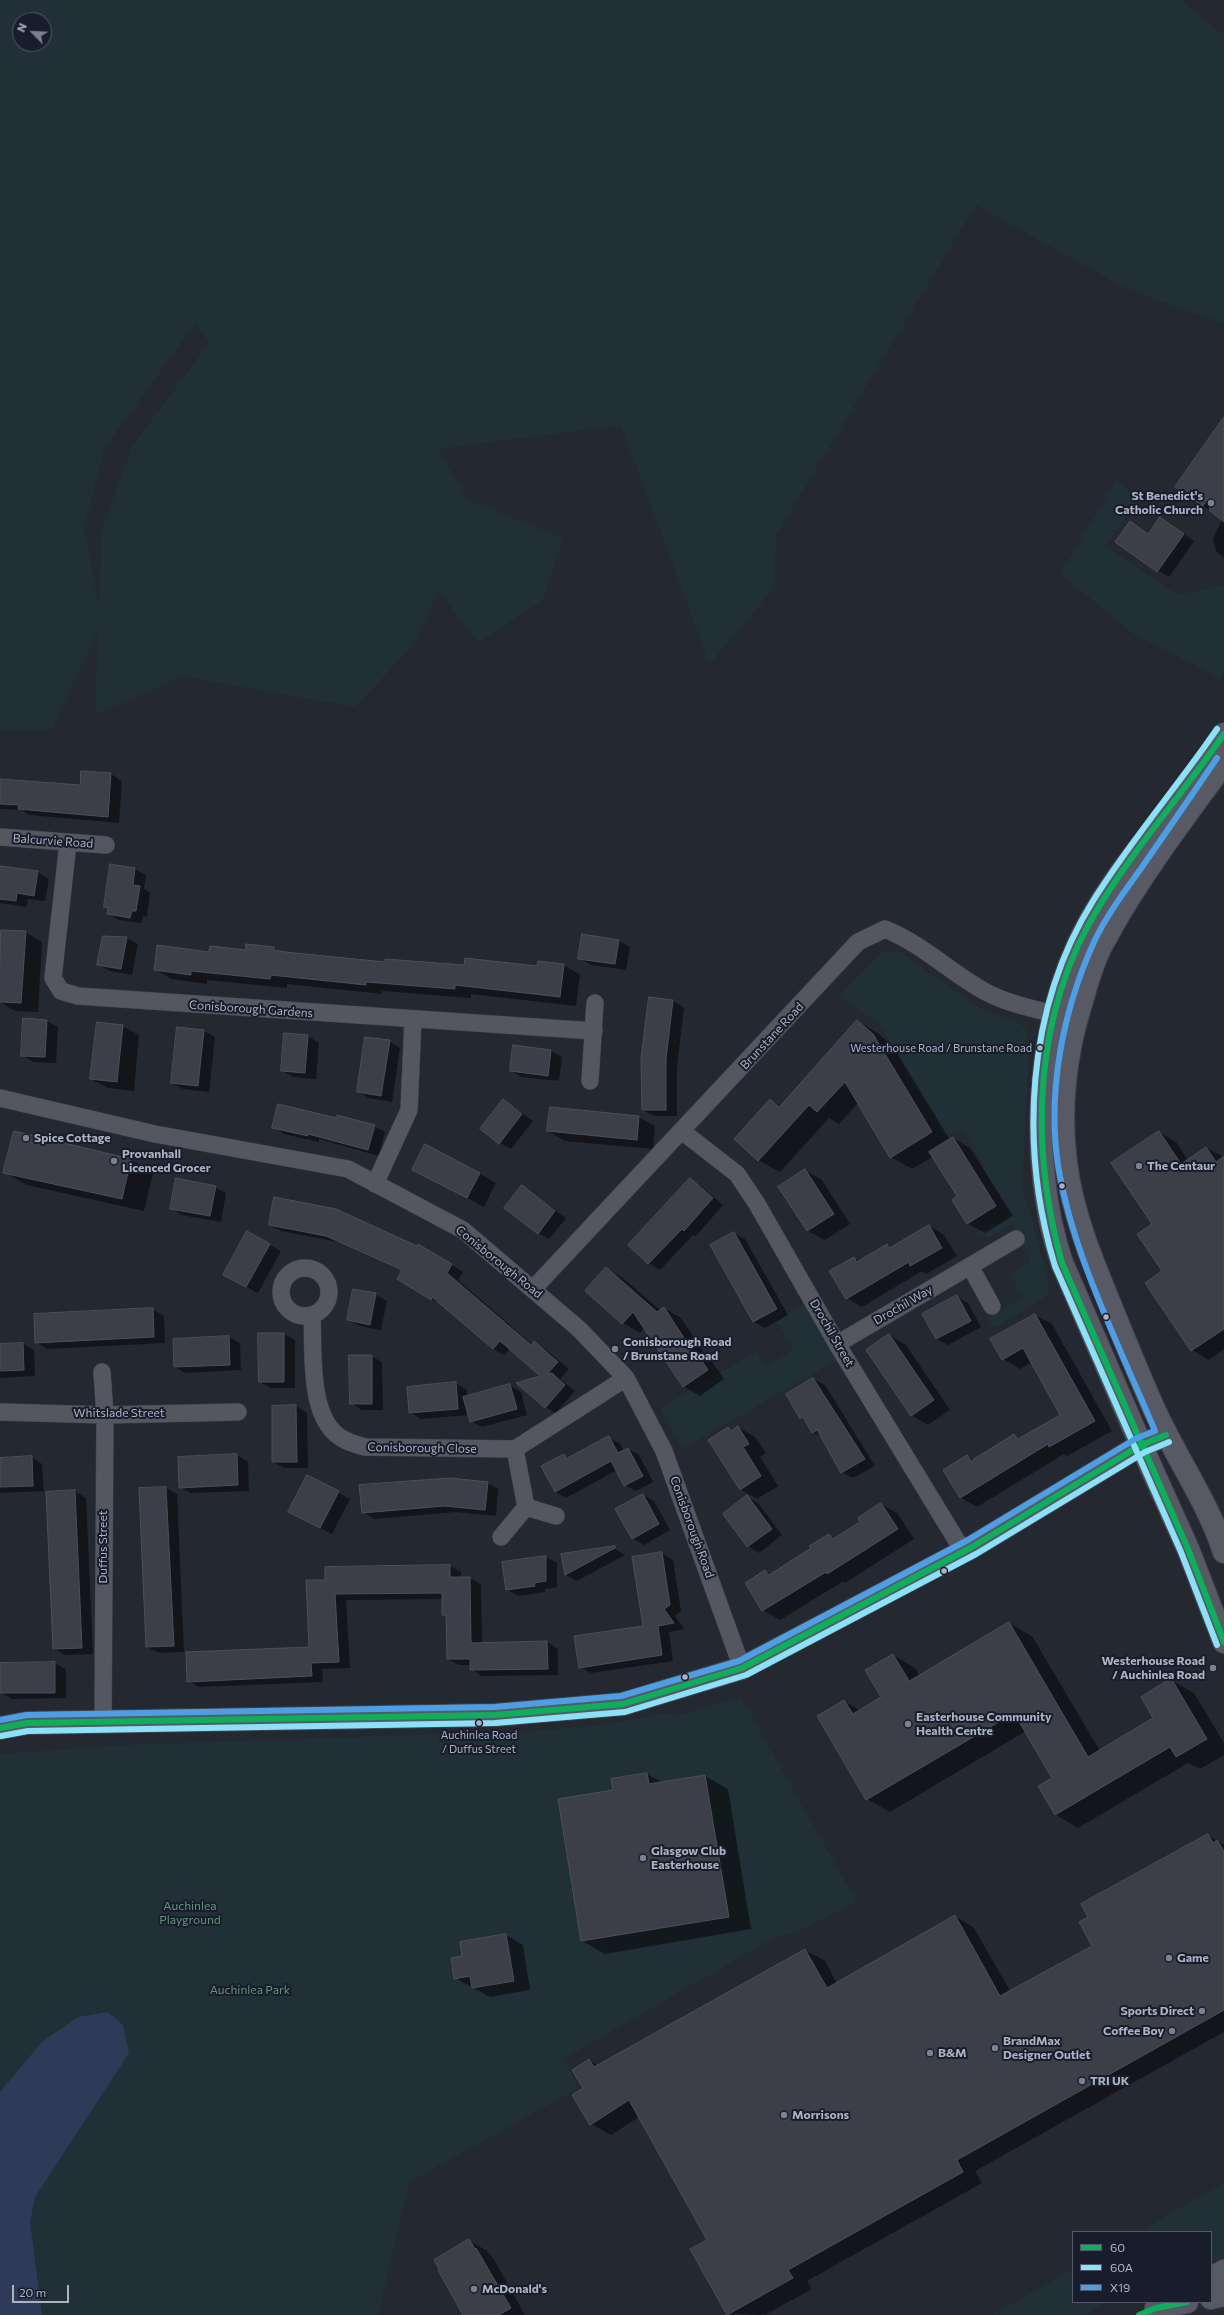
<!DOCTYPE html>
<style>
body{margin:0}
#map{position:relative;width:1224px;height:2315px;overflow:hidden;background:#242831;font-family:Commissioner,sans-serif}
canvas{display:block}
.legend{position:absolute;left:1072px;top:2231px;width:140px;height:72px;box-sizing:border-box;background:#181d2b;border:1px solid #535868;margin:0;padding:5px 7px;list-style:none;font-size:12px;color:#acb1c4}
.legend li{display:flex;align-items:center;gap:8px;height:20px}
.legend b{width:20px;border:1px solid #535868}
.north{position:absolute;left:12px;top:12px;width:40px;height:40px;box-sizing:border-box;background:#181d2b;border:1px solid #535868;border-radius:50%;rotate:294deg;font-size:11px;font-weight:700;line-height:16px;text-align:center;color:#acb1c4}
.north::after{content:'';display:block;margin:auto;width:14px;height:18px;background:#7c8191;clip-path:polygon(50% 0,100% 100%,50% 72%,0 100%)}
.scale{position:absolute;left:12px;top:2285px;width:57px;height:18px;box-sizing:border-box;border:2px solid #acb1c4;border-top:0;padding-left:5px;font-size:12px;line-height:14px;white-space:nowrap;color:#acb1c4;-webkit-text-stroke:3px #181d2b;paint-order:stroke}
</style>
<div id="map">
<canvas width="1224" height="2315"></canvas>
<ul class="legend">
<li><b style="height:5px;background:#0daf5c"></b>60</li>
<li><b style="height:5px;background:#8ce1f9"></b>60A</li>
<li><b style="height:5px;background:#4d9ee5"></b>X19</li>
</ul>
<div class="north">N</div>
<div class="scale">20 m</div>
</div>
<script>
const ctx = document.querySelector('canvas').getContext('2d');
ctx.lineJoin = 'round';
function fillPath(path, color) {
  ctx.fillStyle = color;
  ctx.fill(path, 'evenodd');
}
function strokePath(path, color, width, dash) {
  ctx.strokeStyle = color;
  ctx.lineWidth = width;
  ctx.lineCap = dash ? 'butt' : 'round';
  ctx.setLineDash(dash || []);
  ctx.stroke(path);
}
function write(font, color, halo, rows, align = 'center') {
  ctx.font = font + ' Commissioner,sans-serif';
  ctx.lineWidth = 4;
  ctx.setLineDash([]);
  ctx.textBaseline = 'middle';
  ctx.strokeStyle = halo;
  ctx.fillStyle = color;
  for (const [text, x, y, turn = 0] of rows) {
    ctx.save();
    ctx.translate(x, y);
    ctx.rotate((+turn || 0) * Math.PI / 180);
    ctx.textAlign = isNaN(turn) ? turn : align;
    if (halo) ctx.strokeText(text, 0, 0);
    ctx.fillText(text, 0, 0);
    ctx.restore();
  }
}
fillPath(new Path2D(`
 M0,0H1180L1224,35V323L1195,314L1120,285L976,205L776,535L774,588L710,664L621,425L438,449L468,500L563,538L542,601L478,643L439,591L412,647L355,707L182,676L95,715L98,630L51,730H0ZM20,20H44V44H20ZM195,324L209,343L133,445L102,529L99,607L84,528L104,449Z
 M1117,479L1137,500L1106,546L1178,595L1224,585V672L1220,678L1135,635L1060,574Z
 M899,951L984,1011L1015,1020L1026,1029L1029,1053L1022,1186L1049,1282L1047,1296L994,1328L987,1318L1023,1297L1010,1274L1031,1261L1012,1224L990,1237L975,1234L1009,1215L963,1129L943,1138L880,1024L839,996L883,952Z
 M804,1304L837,1360L682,1449L660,1408L757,1351L765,1366L794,1350L776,1321Z
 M741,1697L856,1901L796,1933L777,1936L563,2059L579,2088L409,2182L378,2315H0V1754L125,1745L528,1731L594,1726L667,1713L675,1716Z
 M1224,2183V2259L1211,2263V2232H1138Z
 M1073,2269V2302H1105L1085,2315H993Z`), '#213036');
fillPath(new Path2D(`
 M108,2012L123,2025L129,2053L35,2197L30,2222L42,2315H0V2092L42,2042L78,2017Z`), '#2f3958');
fillPath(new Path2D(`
 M1224,430V558L1216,551L1213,539L1222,519L1203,506Z
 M1160,518L1194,541L1169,577L1158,571L1130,522L1149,534Z
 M82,772L111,774L122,781L119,823L30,815L22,810L0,809V780L81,786Z
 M0,867L38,872L49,879L45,901L28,899L27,907L0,903Z
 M135,869L146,875L144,889L150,893L147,917L143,916L141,923L119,920L108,914Z
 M2,931L25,932L42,942L38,1012L15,1011L0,1002Z
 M127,938L138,944L132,975L110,971L98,964Z
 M619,941L630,947L626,970L591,965L580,958Z
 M274,948L280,952L386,963L538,967L563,965L580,974L576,1006L471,994V998L382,991V994L287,984V988L207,980V984L171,979L155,969L210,953Z
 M673,1001L684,1008L677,1066V1116H654L643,1110Z
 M47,1021L58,1027L56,1063L33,1062L22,1055Z
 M858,1021L879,1034L894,1048L950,1140L953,1138L970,1148L1013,1216L985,1233L968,1224L953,1200L959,1197L934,1156L912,1169L891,1157L858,1103L839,1124L829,1118L780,1172L758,1160L770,1100L781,1106Z
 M122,1026L139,1035L134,1091L108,1088L91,1079Z
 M204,1031L215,1037L209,1092L183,1089L172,1083Z
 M285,1034L308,1036L319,1043L316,1079L293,1077L282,1071Z
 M389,1041L400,1048L392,1102L369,1098L358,1092Z
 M551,1051L562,1057L559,1081L522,1077L511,1071Z
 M503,1100L533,1121L511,1149L500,1143Z
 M638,1117L655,1126L653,1149L565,1141L548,1131Z
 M337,1119L374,1126L385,1132L379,1156L319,1139V1142L284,1134L273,1127Z
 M1159,1132L1176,1142L1188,1160L1206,1148L1224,1157V1349L1209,1360L1192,1350L1164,1271L1154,1225Z
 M131,1160L153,1173L144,1211L27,1185L4,1172Z
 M805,1170L822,1180L850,1224L825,1240L808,1231L779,1187Z
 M479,1173L496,1183L484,1207L430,1179Z
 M690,1180L701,1186L723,1205L696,1236L693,1235L660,1270L649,1263L629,1245Z
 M522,1186L566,1218L549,1239L538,1233Z
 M215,1187L226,1193L221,1222L182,1215L171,1208Z
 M270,1225L417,1247L429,1251L463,1272L458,1280L533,1345L534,1343L545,1349L569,1369L560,1379L575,1391L556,1413L545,1407L542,1377L510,1349L504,1355L493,1349L442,1305L431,1299L403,1271L338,1242L281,1231Z
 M929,1226L944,1235L957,1256L926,1274L922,1271L862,1307L847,1298L854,1258L860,1261L887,1245L891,1248Z
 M247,1233L281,1251L258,1293L236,1281Z
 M734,1233L745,1239L788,1315L765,1328L754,1322L712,1245Z
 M606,1268L623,1278L661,1311L664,1308L681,1318L708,1359L712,1362L724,1379L700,1396L683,1386L644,1328L640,1333L623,1323L586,1291Z
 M375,1294L387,1301L381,1330L360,1326L348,1320Z
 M957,1297L968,1303L981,1327L948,1345L936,1339Z
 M152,1309L164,1316L165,1343L47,1349L36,1342Z
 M1035,1315L1052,1324L1112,1431L1067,1456L1064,1454L977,1507L960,1497L967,1456L974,1460L1014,1435L1021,1439L1062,1416L1032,1362L1020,1369L1003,1359Z
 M284,1334L295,1340V1388H271L260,1382Z
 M889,1335L906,1345L950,1410L928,1425L911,1415Z
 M229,1337L240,1343L241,1370L186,1373L175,1367Z
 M23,1344L34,1350L35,1376L0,1378V1345Z
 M371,1356L382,1362L383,1410H362L351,1403Z
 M813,1379L825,1385L875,1466L853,1478L842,1472L823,1438L813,1432L806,1421L801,1418Z
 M456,1383L467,1390V1396L510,1385L521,1392L527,1415L482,1427L470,1421L469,1415L421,1419L410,1412Z
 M296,1406L307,1413L308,1468H284L273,1462V1407Z
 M738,1427L755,1437L766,1453L760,1457L778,1486L757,1499L740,1489L728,1428L733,1431Z
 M608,1437L620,1444L624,1451L628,1449L639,1455L653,1482L636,1491L625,1485L617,1470L566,1498L555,1492L564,1455L570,1458Z
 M237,1455L248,1462L249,1491L191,1493L180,1487Z
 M31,1457L42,1464L44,1491L0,1493V1459Z
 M308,1477L350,1499L332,1534L301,1518Z
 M487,1483L498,1489L496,1516L456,1512L374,1519L363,1512Z
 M166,1488L177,1494L184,1652L159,1653L147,1647Z
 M75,1491L86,1498L93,1654L65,1655L54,1649Z
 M643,1495L654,1501L670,1530L644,1545L632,1538Z
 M747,1497L758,1503L782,1535L759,1553L748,1546L724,1514Z
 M881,1504L898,1514L914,1539L845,1583L842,1582L780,1620L763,1610L746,1583L765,1571L771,1574L812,1549L829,1535L836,1539L861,1522Z
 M615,1549L625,1555L577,1581L566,1575L562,1555Z
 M662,1553L673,1560L681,1611L675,1616L684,1629L669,1632L673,1661L591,1673L580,1667L644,1627Z
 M546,1557L557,1563V1587L545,1589V1592L518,1596L506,1589Z
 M450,1566L461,1572V1578H470L481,1584L482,1643L547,1642L558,1649V1675L482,1676L471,1669V1665H459L448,1659L447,1616L443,1614V1599L346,1600L350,1668L322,1669L323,1682L199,1687L188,1681L310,1648L326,1581Z
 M1009,1623L1032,1636L1100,1751L1155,1719L1171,1680L1194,1693L1224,1743V1755L1200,1769L1188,1763L1078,1828L1056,1815L1039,1787L1054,1778L1026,1731L890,1812L867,1799L844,1701L861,1711L883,1698L893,1655L915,1668L920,1676Z
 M55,1663L66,1669V1698L12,1699L1,1693L0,1664Z
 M647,1774L663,1783L705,1776L728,1789L751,1929L605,1954L582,1941L614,1791L612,1779Z
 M1208,1835L1224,1845V2032L975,2171L982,2183L807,2281L812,2289L765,2315L728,2314L708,2240L639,2117L611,2135L591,2124L585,2088L589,2060L599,2066L805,1950L825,1961L837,1984L955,1916L974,1928L1010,1991L1094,1946Z
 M506,1935L523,1945L530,1990L490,1997L455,1978L464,1957L462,1943Z
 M469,2241L486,2250L493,2258L525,2315H465Z`), '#0007');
const building = new Path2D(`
 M1224,417V522L1210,511L1208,498L1203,506L1175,487Z
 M1160,517L1184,534L1157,572L1115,542L1130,521L1148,534Z
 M81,771L111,773L108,817L18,809L19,805L0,804V779L80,785Z
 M110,864L135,868L133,885L140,886L136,911H132L130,918L107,914L108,908L104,907Z
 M0,866L38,871L34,896L17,893L16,901L0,899Z
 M1,930L26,931L21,1003L0,1002Z
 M582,934L619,940L615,964L578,959Z
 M103,936L127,937L121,969L97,965Z
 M246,944L274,947V950L285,952L385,962V959L464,965L465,958L537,966L538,961L564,964L560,997L455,985V989L366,982V985L271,975L270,979L191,971V975L154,970L157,945L209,952L210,946L246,950Z
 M649,997L673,1000L666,1059V1110H642L641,1059Z
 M23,1018L47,1020L45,1057L21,1056Z
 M857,1020L873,1034L932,1132L890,1158L845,1082L817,1112L809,1105L758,1161L734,1139L770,1099L779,1107Z
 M97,1022L123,1025L117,1082L90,1079Z
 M177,1027L204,1030L198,1086L171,1083Z
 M284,1033L308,1035L305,1073L281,1071Z
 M365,1037L390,1040L381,1096L357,1092Z
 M513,1045L551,1050L548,1076L510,1071Z
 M503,1099L522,1114L499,1144L480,1129Z
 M278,1104L337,1118V1115L375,1125L368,1150L308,1134V1136L272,1128Z
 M550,1107L639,1116L637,1140L547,1131Z
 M14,1131L131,1159L122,1199L3,1173Z
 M1159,1131L1181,1164L1206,1147L1216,1162L1224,1156V1329L1191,1351L1145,1283L1162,1271L1137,1234L1152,1224L1111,1163Z
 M953,1137L996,1206L967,1224L952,1200L957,1196L929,1152Z
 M425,1144L480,1173L467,1198L412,1170Z
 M805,1169L834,1214L807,1231L778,1187Z
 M176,1178L216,1186L210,1216L170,1209Z
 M690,1178L713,1198L684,1231L682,1229L648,1264L628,1245Z
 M522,1185L555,1211L538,1234L504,1208Z
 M274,1197L336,1209L417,1246L418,1244L452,1264L447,1273L531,1345L534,1341L558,1362L547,1374L552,1373L565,1385L545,1408L516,1383L540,1376L500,1341L493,1349L432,1297L431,1300L397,1279L402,1270L326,1236L269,1225Z
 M929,1225L942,1248L910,1266L909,1262L846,1299L829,1271L854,1257L857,1262L887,1244L889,1248Z
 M247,1231L270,1244L246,1287L223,1275Z
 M734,1232L777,1309L753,1322L710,1245Z
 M606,1267L657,1312L664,1307L693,1352L695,1351L708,1370L683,1387L633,1312L622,1324L585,1291Z
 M353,1289L376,1293L370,1325L347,1320Z
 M957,1295L971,1321L936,1339L922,1314Z
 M153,1308L154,1337L35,1343L34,1314Z
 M1035,1314L1095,1421L1049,1447L1048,1444L960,1498L943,1470L967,1455L971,1461L1014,1434L1018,1439L1060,1415L1023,1348L1002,1360L990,1339Z
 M258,1333H284V1382H259Z
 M889,1334L934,1400L911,1416L866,1350Z
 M229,1336L230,1365L174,1367L173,1339Z
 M23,1343L24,1370L0,1371V1344Z
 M349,1355H372V1404H350Z
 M813,1378L865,1459L841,1473L817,1430L812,1433L803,1417L800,1419L786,1394Z
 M456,1382L458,1409L409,1413L407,1387Z
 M510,1384L517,1409L470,1422L463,1397Z
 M296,1405L297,1462H272V1406Z
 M738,1426L749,1444L743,1447L761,1476L740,1490L708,1440L728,1427L731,1431Z
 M609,1436L618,1453L628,1448L643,1476L624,1486L611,1461L555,1492L541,1466L564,1454L567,1458Z
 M237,1454L238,1485L179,1488L178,1457Z
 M32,1456L33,1486L0,1487V1458Z
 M307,1475L339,1491L320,1528L288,1512Z
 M451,1478L488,1482L485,1510L444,1506L362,1513L359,1485Z
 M166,1487L174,1646L146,1647L139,1488Z
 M75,1490L82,1648L53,1649L46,1492Z
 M643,1494L659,1524L632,1539L615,1509Z
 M747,1495L772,1529L747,1547L723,1514Z
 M881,1503L898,1529L827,1574L826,1572L762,1611L745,1583L765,1570L769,1575L811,1548L809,1546L829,1534L833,1539L860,1522L858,1518Z
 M615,1546V1548L565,1575L561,1554Z
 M662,1552L670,1605L664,1609L674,1623L658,1626L662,1655L579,1668L574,1636L643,1626L632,1557Z
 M546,1556V1581L534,1583L535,1586L506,1590L502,1562Z
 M450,1565V1577H470L471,1643L547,1641L548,1669L470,1670V1659H447L446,1615H442V1593L335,1594L339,1662L311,1663L312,1676L187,1682L186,1652L309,1647L306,1580H325V1567Z
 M1009,1622L1088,1757L1153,1718L1141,1697L1171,1678L1207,1739L1176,1757L1170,1747L1055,1815L1038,1786L1052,1778L1014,1713L866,1800L817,1716L844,1700L853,1714L881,1697L865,1670L893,1654L909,1681Z
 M55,1662V1693H0V1663Z
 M647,1773L649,1784L705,1775L729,1917L581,1941L558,1799L613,1790L611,1779Z
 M1208,1834L1213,1843L1217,1840L1224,1851V2010L957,2160L963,2172L788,2270L793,2278L727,2315L690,2249L707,2240L629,2100L590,2125L572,2095L583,2088L572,2070L589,2059L594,2067L805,1949L827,1988L955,1915L1000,1996L1092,1946L1079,1922L1088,1917L1081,1904Z
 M506,1934L514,1981L472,1988L470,1976L454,1979L451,1958L462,1956L460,1942Z
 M469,2239L475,2249L476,2248L511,2308L499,2315H463L438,2270L439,2269L434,2260Z`);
fillPath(building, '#3c3f48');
strokePath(building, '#4b4f5a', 1);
const street = new Path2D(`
 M0,837L106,845
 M68,843L53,978L61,991L78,996L594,1031
 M590,1081L595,1003
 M0,1098L155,1134L348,1169L463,1230L579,1329L626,1378L664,1451L742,1668
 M683,1132L737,1174L757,1204L837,1344L963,1551
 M375,1184L409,1110L413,1020
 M970,1266L992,1306
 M281 1292a24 24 0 1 1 48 0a24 24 0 1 1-48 0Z
 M533,1289L858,942L885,929C922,944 950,972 984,991C1006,1003 1030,1008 1054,1014
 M312,1316C314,1352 307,1422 345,1440C351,1443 358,1445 365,1447L515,1449L626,1378
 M837,1344L1016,1239
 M102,1372L105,1415L103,1723
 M0,1412L105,1415L238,1412
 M515,1449L526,1507
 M501,1537L526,1507L556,1516`);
const secondary = new Path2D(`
 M1224,734C1210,754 1197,774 1182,793C1150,836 1114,876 1089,923C1036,1019 1027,1160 1062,1263L1141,1445L1188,1549L1224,1642
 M1224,763C1183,819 1135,882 1103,943C1092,962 1087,984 1081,1004C1065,1054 1059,1111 1066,1163C1072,1212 1091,1258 1110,1304C1123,1336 1136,1368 1150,1400C1172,1452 1207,1499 1224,1552
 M0,1728L27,1723L495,1715L623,1704L742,1668L972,1547L1141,1445L1166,1435
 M1211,2278L1224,2271
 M1211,2298L1224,2295
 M1156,2308L1187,2302`);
strokePath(street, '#40434a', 18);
strokePath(secondary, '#40434a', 24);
strokePath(street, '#545660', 17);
strokePath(secondary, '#575a65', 22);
strokePath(new Path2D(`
 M1224,734C1184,792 1137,845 1100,905C1033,1012 1029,1144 1062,1263L1188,1549L1224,1642
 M0,1728L27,1723L495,1715L623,1704L742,1668L972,1547L1141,1445L1166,1435
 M1139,2315L1156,2308L1187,2302`), '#0daf5c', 6);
strokePath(new Path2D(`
 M1217,1645L1181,1552L1055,1266C1019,1147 1026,1008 1093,901C1130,841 1177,787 1217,729
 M1,1736L28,1731L495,1723L625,1712L746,1675L976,1554L1145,1452L1169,1442`), '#8ce1f9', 6);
strokePath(new Path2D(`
 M0,1720L27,1715L495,1707L621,1696L739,1661L968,1540L1137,1438L1155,1431C1120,1347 1072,1254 1058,1165C1047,1091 1063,1010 1094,942C1106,916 1125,891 1142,867C1167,831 1192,795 1217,758`), '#4d9ee5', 6);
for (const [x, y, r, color] of [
 [1211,503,4,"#7c8191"],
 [1040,1048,3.5,"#acb1c4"],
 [26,1138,4,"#7c8191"],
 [114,1161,4,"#7c8191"],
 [1139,1166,4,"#7c8191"],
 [1062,1186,3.5,"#acb1c4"],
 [1106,1317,3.5,"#acb1c4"],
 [615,1349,4,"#7c8191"],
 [944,1571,3.5,"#acb1c4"],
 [1213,1668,4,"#7c8191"],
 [685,1677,3.5,"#acb1c4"],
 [479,1723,3.5,"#acb1c4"],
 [908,1724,4,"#7c8191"],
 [643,1858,4,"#7c8191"],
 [1169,1958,4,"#7c8191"],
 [1202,2011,4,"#7c8191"],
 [1172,2031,4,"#7c8191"],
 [995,2048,4,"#7c8191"],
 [930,2053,4,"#7c8191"],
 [1082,2081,4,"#7c8191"],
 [784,2115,4,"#7c8191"],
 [474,2289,4,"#7c8191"]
]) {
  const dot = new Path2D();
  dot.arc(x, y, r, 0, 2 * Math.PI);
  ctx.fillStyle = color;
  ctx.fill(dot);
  strokePath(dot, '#181d2b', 1.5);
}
write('11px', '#acb1c4', '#181d2b', [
 ["Westerhouse Road / Brunstane Road",1032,1048],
 ["Auchinlea Road",479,1735,"center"],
 ["/ Duffus Street",479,1749,"center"]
], 'right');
write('bold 12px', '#acb1c4', '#181d2b', [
 ["St Benedict's",1203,496,"right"],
 ["Catholic Church",1203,510,"right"],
 ["Spice Cottage",34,1138],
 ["Provanhall",122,1154],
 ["Licenced Grocer",122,1168],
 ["The Centaur",1147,1166],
 ["Conisborough Road",623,1342],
 ["/ Brunstane Road",623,1356],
 ["Westerhouse Road",1205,1661,"right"],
 ["/ Auchinlea Road",1205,1675,"right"],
 ["Easterhouse Community",916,1717],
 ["Health Centre",916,1731],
 ["Glasgow Club",651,1851],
 ["Easterhouse",651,1865],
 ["Game",1177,1958],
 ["Sports Direct",1194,2011,"right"],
 ["Coffee Boy",1164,2031,"right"],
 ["BrandMax",1003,2041],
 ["Designer Outlet",1003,2055],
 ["B&M",938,2053],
 ["TRI UK",1090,2081],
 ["Morrisons",792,2115],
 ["McDonald's",482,2289]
], 'left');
write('12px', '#acb1c4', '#181d2b', [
 ["Balcurvie Road",53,841,4],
 ["Conisborough Gardens",251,1009,4],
 ["Brunstane Road",772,1036,-47],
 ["Conisborough Road",499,1262,39],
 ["Drochil Way",903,1305,-30],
 ["Drochil Street",832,1333,60],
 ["Whitslade Street",119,1413],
 ["Conisborough Close",422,1448,1],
 ["Conisborough Road",692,1527,70],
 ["Duffus Street",103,1547,-90]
]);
write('12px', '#649477', '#181d2b', [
 ["Auchinlea",190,1906],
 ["Playground",190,1920],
 ["Auchinlea Park",250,1990]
]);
</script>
